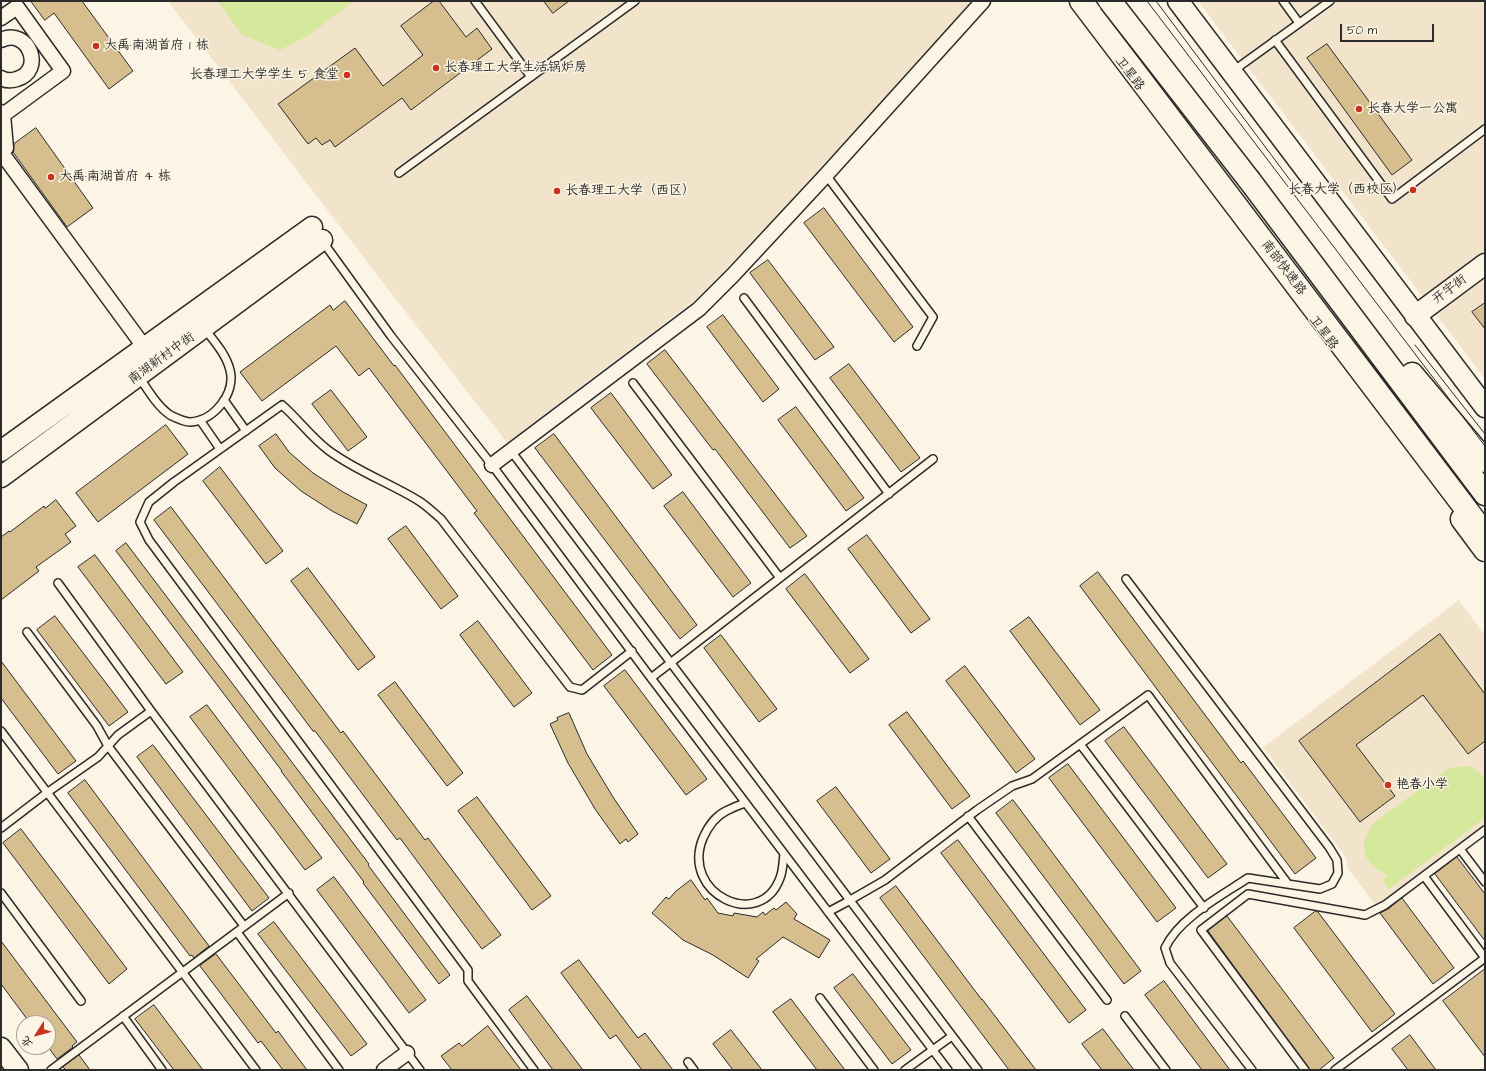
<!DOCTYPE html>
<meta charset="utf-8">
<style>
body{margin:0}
#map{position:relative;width:1486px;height:1071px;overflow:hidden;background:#fcf5e5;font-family:"Architects Daughter","LXGW WenKai TC",sans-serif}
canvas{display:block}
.frame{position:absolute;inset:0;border:2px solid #2b2b2b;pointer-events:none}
.north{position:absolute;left:16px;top:1015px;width:40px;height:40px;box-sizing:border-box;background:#fcf5e5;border:1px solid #a8a49b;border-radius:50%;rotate:234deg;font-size:11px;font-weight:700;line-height:16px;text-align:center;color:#2b2b2b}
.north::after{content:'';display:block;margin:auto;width:14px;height:18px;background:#c8321e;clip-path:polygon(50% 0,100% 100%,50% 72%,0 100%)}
.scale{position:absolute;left:1340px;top:24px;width:94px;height:18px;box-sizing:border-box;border:2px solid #2b2b2b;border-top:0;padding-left:5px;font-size:12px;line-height:14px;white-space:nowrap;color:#2b2b2b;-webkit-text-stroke:3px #fcf5e5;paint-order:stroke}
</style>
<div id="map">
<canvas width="1486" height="1071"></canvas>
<div class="frame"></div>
<div class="north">北</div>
<div class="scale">50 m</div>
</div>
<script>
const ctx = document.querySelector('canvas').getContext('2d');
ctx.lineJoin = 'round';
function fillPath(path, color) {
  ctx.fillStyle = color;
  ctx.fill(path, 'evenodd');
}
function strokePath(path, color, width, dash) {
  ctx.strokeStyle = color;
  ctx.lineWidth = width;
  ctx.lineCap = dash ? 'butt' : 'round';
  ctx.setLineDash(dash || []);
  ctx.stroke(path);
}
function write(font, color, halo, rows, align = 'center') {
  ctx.font = font + ' "Architects Daughter","LXGW WenKai TC",sans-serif';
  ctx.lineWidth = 3;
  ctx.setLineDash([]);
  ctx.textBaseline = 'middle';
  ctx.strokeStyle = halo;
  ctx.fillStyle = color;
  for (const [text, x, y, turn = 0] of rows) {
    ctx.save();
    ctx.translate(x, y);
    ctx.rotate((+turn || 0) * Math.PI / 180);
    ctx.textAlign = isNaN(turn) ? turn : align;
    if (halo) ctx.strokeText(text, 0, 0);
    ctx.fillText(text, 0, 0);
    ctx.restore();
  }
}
fillPath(new Path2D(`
 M168,1H974L758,236L695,300L507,443L364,258Z
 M1198,1H1485V379Z
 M1459,600L1485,636V824L1376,906L1347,867V859L1263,747Z`), '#f1e4cb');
fillPath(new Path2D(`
 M218,1H354L309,35L280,50L242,35Z
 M1470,766L1480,773L1485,779V818L1389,889L1382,880L1388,875C1361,864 1357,842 1376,821L1448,769L1459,767Z`), '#d5e89c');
const building = new Path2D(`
 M31,1H82L133,71L109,89L54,13L45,20Z
 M434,1H439L466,37L477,28L492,49L411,110L402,98L335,147L330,140L322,145L316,138L308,144L278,104L355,48L383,86L423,55L401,26Z
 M544,1H569L553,13Z
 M1327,44L1412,160L1392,175L1307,58Z
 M36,128L93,208L67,227L13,152L14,144Z
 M824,208L913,327L894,342L804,223Z
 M768,260L834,347L815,360L750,273Z
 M345,301L394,366L395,365L612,655L593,670L474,513L477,511L369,368L359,376L336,346L262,401L240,372L330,305L333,310Z
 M1485,303V329L1472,312Z
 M723,315L779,389L763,402L707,327Z
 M665,350L807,536L790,548L715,449L713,450L647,364Z
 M849,364L920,458L901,472L830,378Z
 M331,390L367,437L348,451L312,404Z
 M611,393L672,475L653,489L591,408Z
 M796,407L864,498L846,511L778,420Z
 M166,425L188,454L98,522L76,493Z
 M276,434L289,452L313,473L343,492L367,505L357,524L332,511L301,491L275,468L259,446Z
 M554,434L697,625L680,639L535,448Z
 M220,467L283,551L266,564L203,481Z
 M683,492L751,583L733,597L664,506Z
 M56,500L76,526L65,534L71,542L36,567L39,571L1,600V537L9,531L10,532L44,506L45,508Z
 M171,507L341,733L343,731L425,840L428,838L501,935L482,949L400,838L397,840L315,731H313L154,520Z
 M406,526L458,596L441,609L388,539Z
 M867,535L930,619L911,633L848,549Z
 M126,543L369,864L368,865L450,975L439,984L363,883L364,882L281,771H282L116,551Z
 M95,555L183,672L166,684L78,567Z
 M308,568L375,657L358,670L291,581Z
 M1098,572L1241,763L1243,761L1316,858L1295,874L1080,586Z
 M805,574L869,659L850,673L786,589Z
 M55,616L128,712L109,726L37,630Z
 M1029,617L1100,710L1080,725L1010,631Z
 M478,621L532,693L514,707L460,635Z
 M1440,634L1485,694V741L1468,754L1423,695L1356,745L1395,796L1360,822L1299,741Z
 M721,635L777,709L759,722L704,648Z
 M1,661L76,761L58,774L1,698Z
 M965,666L1035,759L1016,773L946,681Z
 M625,670L707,779L686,795L604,686Z
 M395,682L463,773L447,786L378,695Z
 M207,705L322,858L305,870L190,717Z
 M907,712L970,796L952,809L889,725Z
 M569,713L587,754L613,797L638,834L628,842L626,839L620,844L595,809L568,763L550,724L558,720L557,718Z
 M1124,727L1227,864L1208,878L1105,741Z
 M153,745L269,898L252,911L137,757Z
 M1068,764L1176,908L1157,922L1049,778Z
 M85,780L209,946L194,958L192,955L190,956L68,793Z
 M836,787L890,859L871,873L817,801Z
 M477,797L551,896L532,910L458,811Z
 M1013,800L1141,971L1124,984L996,813Z
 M21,829L127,969L109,984L3,843Z
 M958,840L1086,1010L1069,1023L941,853Z
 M1457,857L1485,894V941L1435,874Z
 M334,877L426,1000L409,1013L317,890Z
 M691,880L705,900L707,898L718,913L733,916L734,913L757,917L763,912L765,915L774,908L776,910L786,902L797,914L794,919L830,940L819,958L783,937L756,959L759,961L748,978L713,955L683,940L652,913L666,897L669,899L675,892Z
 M896,886L982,1000V999L1036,1070H1009L960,1005L880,898Z
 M1402,898L1454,968L1433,984L1380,913L1388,909Z
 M1316,911L1318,912L1395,1014L1372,1032L1294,928Z
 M1227,916L1334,1058L1319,1070H1310L1208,931Z
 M274,922L367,1044L351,1056L258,934Z
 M1,941L77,1042L72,1046L73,1047L57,1059L48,1047V1023H30L1,984Z
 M216,954L276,1033L278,1031L307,1070H283L261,1041L258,1043L200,966Z
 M579,960L638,1038L645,1033L673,1070H642L616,1035L610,1039L561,973Z
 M1485,969V1057L1443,1001Z
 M853,974L911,1050L892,1064L834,988Z
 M1164,981L1230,1070H1202L1145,995Z
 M527,996L583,1070H553L509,1010Z
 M791,999L845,1070H817L773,1012Z
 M154,1005L203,1070H174L135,1019Z
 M488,1026L521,1070H452L441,1056L459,1043L462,1046Z
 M1103,1029L1134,1070H1102L1082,1044Z
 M731,1030L762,1070H733L713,1044Z
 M1410,1035L1436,1070H1408L1392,1049Z
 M79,1055L90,1070H66L63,1067Z`);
fillPath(building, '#d7be8e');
strokePath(building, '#2b2b2b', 1);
const lane = new Path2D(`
 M475,1L531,77
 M1283,1L1299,23
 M1275,40L1392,199L1485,129
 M1233,71L1330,1
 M399,173L635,1
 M826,175L933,317L917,346
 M323,242L391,336L492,465L651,678L948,1070
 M744,298L889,494
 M139,377C148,390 157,406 170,415C176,418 184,422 190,422C214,421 236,393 230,370C226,354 214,341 204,328
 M633,383L780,578
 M224,400L246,431
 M200,420L220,449
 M511,451L978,1070
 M1126,579L1329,847L1337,860L1338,873L1332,884L1320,889L1248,878C1221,896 1179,918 1165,948L1170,963L1252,1070
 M58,583L151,711L420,1070
 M27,632L97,726L108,746L244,926
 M651,678L933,459
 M1,731L256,1070
 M1080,744L1204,908
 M745,803C739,805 732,808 726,811C714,817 708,827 703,838C680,894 760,932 780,878C783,871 783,861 784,854
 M968,816L1107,1000
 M1,828L48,792L98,757L118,735L151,711
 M1460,849L1485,882
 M1,893L81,1001
 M828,912L845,903L885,880L977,810L1012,786L1032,779L1148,695L1288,884
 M237,932L339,1070
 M820,998L874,1070
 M123,1016L162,1070
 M1125,1016L1166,1070
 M688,1062L694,1070
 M51,1070L289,893
 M534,1070L468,981V970L149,540L140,522L149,502L174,482L282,405C298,419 311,437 328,450C356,471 390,483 419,501C427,506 434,513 441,519L570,687L582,690L632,651
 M905,1070L952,1036
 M1305,1070L1201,930L1248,894L1365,915L1385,905L1485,830
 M1335,1070L1485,958L1424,876`);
const street = new Path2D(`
 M1,18L17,7L63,71L3,115
 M1,40C29,27 45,71 17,79C11,81 6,81 1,78
 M1,112L3,115L6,148L1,152
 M1,152L145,348
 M492,465L699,309L733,275L826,175L983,1
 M384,1070L407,1053`);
const secondary = new Path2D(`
 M1178,1L1485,407
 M1415,316L1485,264
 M1,451L312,227
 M1,477L322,240
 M1,1048L18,1070`);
const primary = new Path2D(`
 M1462,519L1485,550`);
const highway = new Path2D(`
 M1081,1L1485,534
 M1250,181L1485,494
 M1412,374L1485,461`);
strokePath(lane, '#2b2b2b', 10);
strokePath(street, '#2b2b2b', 17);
strokePath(secondary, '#2b2b2b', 23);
strokePath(primary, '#2b2b2b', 25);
strokePath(highway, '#2b2b2b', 25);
strokePath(lane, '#fcf5e5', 7);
strokePath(street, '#fcf5e5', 14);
strokePath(secondary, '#fcf5e5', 20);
strokePath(primary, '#fcf5e5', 22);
strokePath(highway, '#fcf5e5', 22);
strokePath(new Path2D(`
 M1147,1L1485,446
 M1156,1L1302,196
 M1415,345L1485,434`), '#2b2b2b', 1);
const highwayBridge = new Path2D(`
 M1110,1L1250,181`);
strokePath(highwayBridge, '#2b2b2b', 25, []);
strokePath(highwayBridge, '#fcf5e5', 22);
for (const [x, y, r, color] of [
 [96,46,4,"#c8321e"],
 [436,68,4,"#c8321e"],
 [347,75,4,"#c8321e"],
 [1359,109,4,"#c8321e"],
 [51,177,4,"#c8321e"],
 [1413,190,4,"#c8321e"],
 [557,191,4,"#c8321e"],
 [1388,785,4,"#c8321e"]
]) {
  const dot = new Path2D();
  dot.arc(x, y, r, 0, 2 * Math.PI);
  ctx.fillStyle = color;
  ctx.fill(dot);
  strokePath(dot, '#fcf5e5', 1.5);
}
write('13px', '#2b2b2b', '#fcf5e5', [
 ["大禹·南湖首府 1 栋",104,46],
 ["长春理工大学生活锅炉房",444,68],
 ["长春理工大学学生 5 食堂",339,75,"right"],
 ["长春大学一公寓",1367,109],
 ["大禹·南湖首府 4 栋",59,177],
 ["长春大学（西校区）",1405,190,"right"],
 ["长春理工大学（西区）",565,191],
 ["艳春小学",1396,785]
], 'left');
write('13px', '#2b2b2b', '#fcf5e5', [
 ["卫星路",1129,74,53],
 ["南部快速路",1283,268,53],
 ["开宇街",1450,290,-37],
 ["卫星路",1323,333,53],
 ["南湖新村中街",162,359,-36]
]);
</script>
